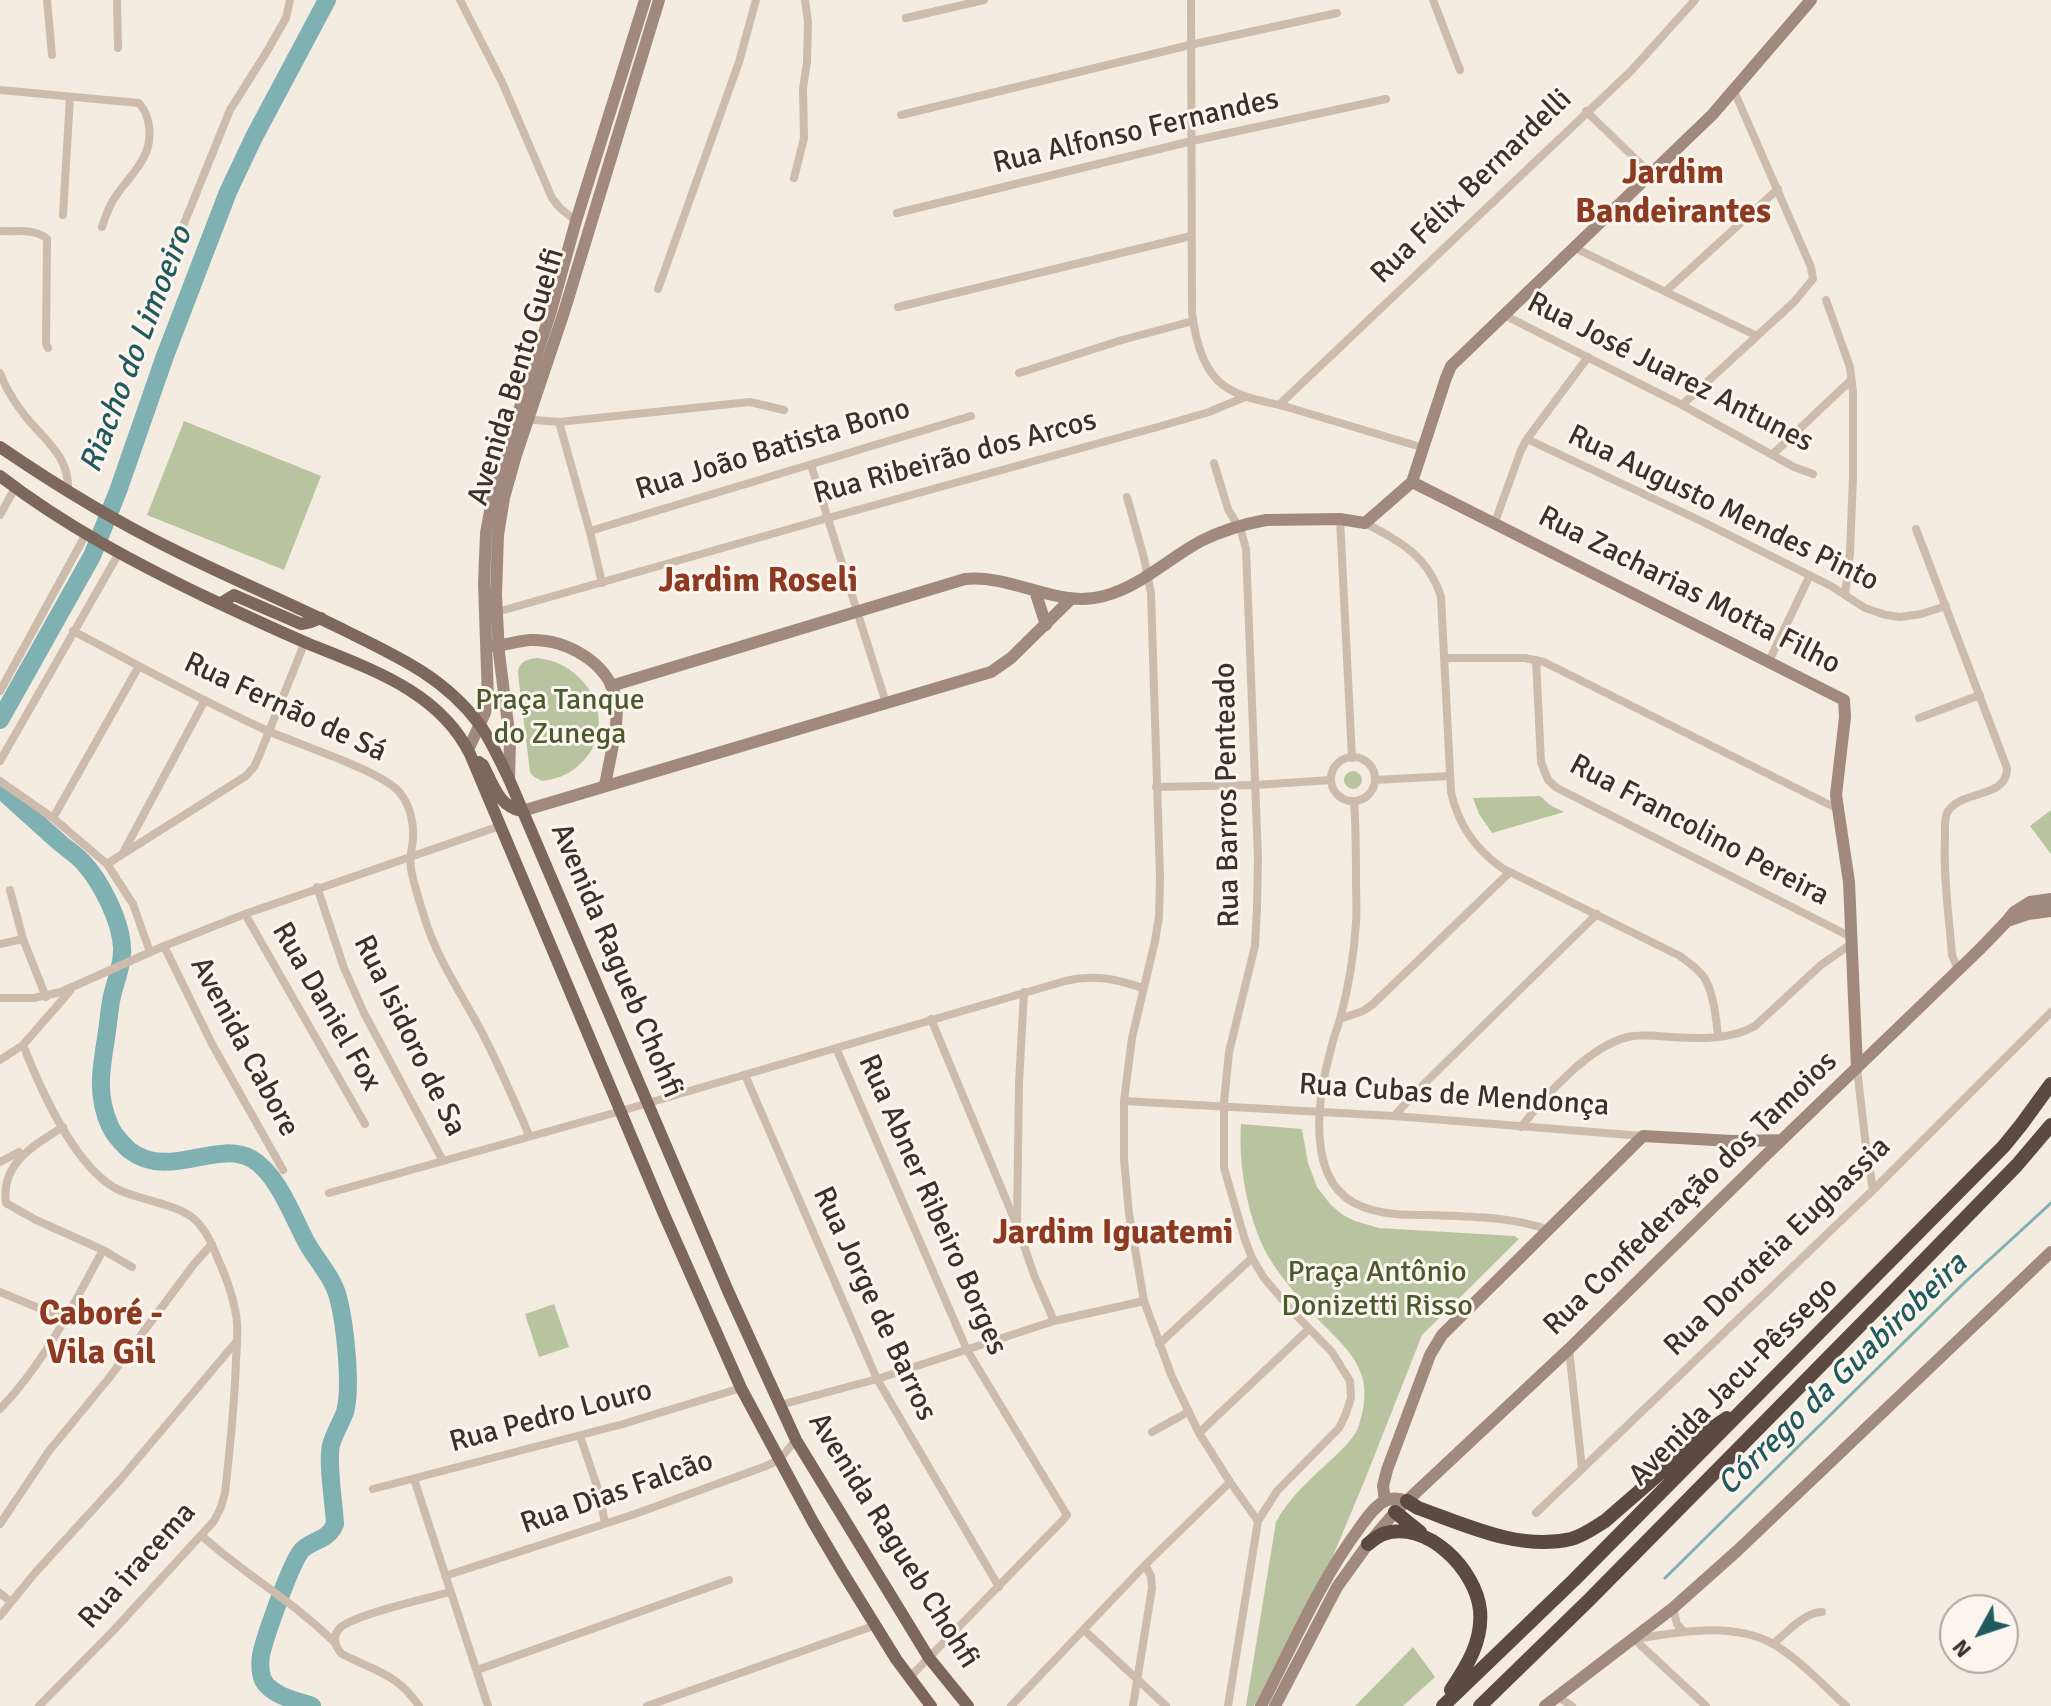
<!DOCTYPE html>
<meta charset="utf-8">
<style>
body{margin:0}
#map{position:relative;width:2051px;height:1706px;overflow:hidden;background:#f4ebe1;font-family:Signika,sans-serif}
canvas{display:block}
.north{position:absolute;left:1939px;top:1594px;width:80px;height:80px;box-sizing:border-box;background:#fbf5ee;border:2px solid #aea6a0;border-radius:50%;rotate:230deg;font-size:22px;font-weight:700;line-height:32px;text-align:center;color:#3b302b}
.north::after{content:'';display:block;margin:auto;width:28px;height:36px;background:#1f5a5e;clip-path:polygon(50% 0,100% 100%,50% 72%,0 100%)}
</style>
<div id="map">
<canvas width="2051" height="1706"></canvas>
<div class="north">N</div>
</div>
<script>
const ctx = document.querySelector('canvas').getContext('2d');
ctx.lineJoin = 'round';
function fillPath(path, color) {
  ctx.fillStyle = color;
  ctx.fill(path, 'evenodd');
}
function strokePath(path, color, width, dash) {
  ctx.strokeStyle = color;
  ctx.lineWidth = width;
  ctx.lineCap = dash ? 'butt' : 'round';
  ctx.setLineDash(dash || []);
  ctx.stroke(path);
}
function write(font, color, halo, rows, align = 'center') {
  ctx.font = font + ' Signika,sans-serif';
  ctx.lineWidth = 6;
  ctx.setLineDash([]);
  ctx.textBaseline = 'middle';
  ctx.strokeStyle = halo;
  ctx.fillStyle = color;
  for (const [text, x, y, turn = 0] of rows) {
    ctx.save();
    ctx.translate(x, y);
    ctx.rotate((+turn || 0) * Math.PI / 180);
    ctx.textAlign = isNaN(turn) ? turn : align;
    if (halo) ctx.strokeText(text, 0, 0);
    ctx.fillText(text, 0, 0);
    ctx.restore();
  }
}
fillPath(new Path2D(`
 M184,421L321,476L284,570L147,515Z
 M537,658C592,663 622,730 577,767C566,776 555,779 542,781L534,777L530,772L518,674C518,662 527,659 537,658Z
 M1344 780a9 9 0 1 1 18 0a9 9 0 1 1-18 0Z
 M1540,796L1550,805L1564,812L1492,833L1479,814L1473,798Z
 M2051,810V854L2030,826Z
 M1241,1124L1302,1129L1308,1163L1317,1187L1331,1205L1343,1215L1355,1221L1379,1228L1514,1236L1519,1239L1422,1335L1366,1477L1328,1568L1254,1706H1246L1276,1522C1289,1497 1313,1477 1333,1458C1343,1448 1355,1438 1359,1425C1378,1369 1346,1349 1313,1314C1297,1296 1280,1276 1268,1256C1248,1220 1238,1165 1241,1124Z
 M554,1304L569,1347L539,1357L525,1314Z
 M1413,1647L1435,1677L1403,1706H1355Z`), '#b8c4a0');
strokePath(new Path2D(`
 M1665,1578L1965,1282L2051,1203`), '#7fb0b2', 3);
strokePath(new Path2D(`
 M0,720L92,556L118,491L165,356L228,192L254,137L327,0
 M0,789C20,807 39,824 59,842C66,848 75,854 82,861C101,881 121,921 122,948C123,966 114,984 111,1001C109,1013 108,1026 106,1038C101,1070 96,1095 110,1126C114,1136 122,1143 129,1150C169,1181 216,1139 252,1159C278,1174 294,1220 308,1245C318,1262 333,1278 338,1297C345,1323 352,1387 345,1412C341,1423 334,1434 331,1445C327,1464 334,1503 335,1524C328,1541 313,1539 302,1550C291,1562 265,1637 261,1655C260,1663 260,1673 263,1680C272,1696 295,1700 312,1706`), '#7fb0b2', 18);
strokePath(new Path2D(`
 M47,0L52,55
 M117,0L118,48
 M460,0L502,82L552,198L560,208L576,221
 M1191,0L1192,313C1195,337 1203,370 1223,385C1242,399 1266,401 1287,407C1333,421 1378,434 1424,448
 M1433,0L1460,70
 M906,18L984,0
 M0,90L139,103C145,110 148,117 149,126C153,156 134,171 118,193C110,203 106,215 102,227
 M1586,111L1651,174
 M901,115L1190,45L1337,13
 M794,178L804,138L803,88L807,62L808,22L805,0
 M897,213L1192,141L1386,99
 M63,215L70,97
 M0,231C15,232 36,228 47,239L46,344L48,348
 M181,231L230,110L266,53L286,18L290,0
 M1575,248L1757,336
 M658,289L739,62L756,0
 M1666,291L1778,189
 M1826,300L1850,367L1853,392V477L1850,553L1845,595
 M898,307L1191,236
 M1504,315L1682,405L1794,467L1813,474
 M0,373C6,390 15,403 26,417C46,442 70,456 68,492
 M1019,373L1122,340L1193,321
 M1279,405L1631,71L1695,0
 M1682,405L1794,302L1813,279L1811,267L1734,91
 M523,419L559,422L750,402L784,410
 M559,422L591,536L602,583
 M1527,439L1701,521L1831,586L1865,608L1886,615L1900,617L1921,614L1946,606
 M1772,455L1851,380
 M1214,463L1228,509L1241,531L1246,549L1258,858L1257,908L1255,946L1229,1052L1224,1102V1168L1245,1240L1252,1258L1264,1278L1293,1312L1332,1352L1350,1381L1351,1398L1345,1416L1339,1428L1277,1491L1258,1521L1228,1706
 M811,465L886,703
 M1127,497L1144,558L1151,593L1160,878L1159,917L1155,941L1132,1038L1124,1101V1159L1129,1214L1144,1301L1172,1377L1199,1433L1230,1482L1258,1521
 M0,515L15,488
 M1340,519L1352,758
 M1495,522L1521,450L1527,439L1588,357
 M1365,523C1401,542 1428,556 1441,597L1451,792C1458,824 1475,849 1502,868L1680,956C1689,963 1699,969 1705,979C1714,995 1716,1018 1718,1036
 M1916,529L2007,768C2008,799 1958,790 1947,813C1944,820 1945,830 1945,838C1943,876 1949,916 1952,955L1958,970
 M590,531L971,416
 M497,612L828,518L1161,426L1209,412L1245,397
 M73,631C138,665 202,701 268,731C297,744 383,771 400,793C410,805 414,823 413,839C412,849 409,858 411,869C414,885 419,900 424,916C435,954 458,989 478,1025C497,1060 513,1098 529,1135
 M1444,658H1525L1544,662L1838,809
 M1536,660L1541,762L1548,780L1557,788L1851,937
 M1769,661L1810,575
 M0,691L86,534
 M1919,718L1980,695
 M1331 779a22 22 0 1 1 44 0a22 22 0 1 1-44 0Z
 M0,761L119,553
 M1375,780L1450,776
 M0,781L53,818L107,864L133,904L150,952
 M1156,787L1255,785L1331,780
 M1354,801C1356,828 1356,854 1356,881C1356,895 1357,909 1356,923C1354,954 1348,990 1340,1019C1337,1029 1333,1039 1331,1049C1318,1096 1303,1185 1363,1207C1384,1215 1407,1215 1429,1215C1470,1217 1510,1216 1549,1230
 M53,818L139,666
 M124,851L205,700
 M107,864L246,776L254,767L259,756L305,642
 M317,887L344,968L364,1013L443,1161
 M10,890L23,939L46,997
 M245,914L365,1124
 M0,944L23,939
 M164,946L212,1044L283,1170
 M1024,992L1019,1083L1017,1225L1034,1275L1054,1321
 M0,998H34L61,992L164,946L245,914L500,826
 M931,1019L1015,1221
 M1340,1019L1363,1011L1372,1005L1510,872
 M23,1045C40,1088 76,1170 119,1190C140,1200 176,1204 193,1218C205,1228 212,1244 218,1259C227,1279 235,1300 237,1323C238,1335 237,1347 236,1359C235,1404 230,1448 225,1493L221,1507L214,1521L113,1631L39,1706
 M836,1048L967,1350L1067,1515L1063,1520L909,1678
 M0,1060L23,1045L70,991
 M1857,1068L1866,1147L1873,1190
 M745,1075L877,1379L999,1587
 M1124,1101L1394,1116L1643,1136
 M1394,1116L1426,1082L1597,914
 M63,1127C36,1144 0,1163 6,1203L36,1220L103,1250L132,1267
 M1521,1127C1545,1096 1589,1046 1628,1037C1641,1034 1657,1036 1670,1037C1697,1039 1731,1040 1755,1026L1821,965L1851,944
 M0,1162L19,1152
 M329,1193L621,1111L1065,981C1094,974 1116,979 1143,988
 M0,1292L65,1319
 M1159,1344L1252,1258
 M1569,1349L1582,1469
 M780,1405L877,1379L1054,1321L1144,1301
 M0,1409C44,1364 73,1305 103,1250
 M1152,1432L1188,1412
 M1199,1433L1309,1329
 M580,1436L598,1489L605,1523
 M414,1479L488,1706
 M373,1489L623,1424L741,1388
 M1536,1513L1873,1190L2051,1012
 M0,1524L49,1451L109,1378L194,1264L212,1244
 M202,1536C244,1574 294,1602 334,1642
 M445,1576L635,1514L766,1466L779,1460L796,1440
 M0,1593L11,1602
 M1673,1608L1677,1624L1684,1632
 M0,1616L34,1574L119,1481L236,1342
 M1085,1631L1166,1706
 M1634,1639L1706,1706
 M1635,1639C1680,1632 1734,1621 1775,1645C1801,1661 1823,1685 1846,1706
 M1773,1644C1785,1634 1806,1611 1822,1612
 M477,1670L729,1580
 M1557,1696L1572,1706
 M419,1706C397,1673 374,1671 342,1654C334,1646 332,1635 341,1627C356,1614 428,1598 450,1592
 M647,1706L876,1625
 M1011,1706L1145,1565L1230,1482
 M1133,1706L1152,1588L1151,1576L1145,1565`), '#cdbbac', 8);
strokePath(new Path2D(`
 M1412,482L1844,700L1845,717L1836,795L1849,882L1857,1068
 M1035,591L1046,625
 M493,646C506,645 518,641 530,640C566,639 608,662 616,699C620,720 609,763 605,785
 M611,686L965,579C1013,574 1057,609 1104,596C1140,587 1169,558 1201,541C1221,531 1244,524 1266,520L1340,519L1365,523L1412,482L1446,378L1451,366L1712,115L1811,0
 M468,750L485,713L488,699L484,583L486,533L493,495L506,451L551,311L576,221L645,0
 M509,779L510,740L499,653L496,595L498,535L504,498L516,455L564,312L659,0
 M522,811L991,672L1011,658L1071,599
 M2007,921L2028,914L2051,911
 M1385,1501L1383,1486L1387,1470L1430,1355L1442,1335L1643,1136L1732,1141L1781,1140
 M1261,1706C1291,1649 1320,1581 1358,1530C1365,1520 1373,1508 1383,1502C1391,1497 1399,1498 1407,1501
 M1275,1706L1337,1587L1368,1544L1395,1512L1569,1349L1764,1157L1979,950L2007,921L2014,912L2030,902L2051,899
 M1545,1706L1673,1608L1737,1551L2051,1252`), '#a18a7d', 12);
strokePath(new Path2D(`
 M0,447C57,486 116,522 178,552C234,580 292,604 348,632C399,657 445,678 480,725C492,742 500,761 509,779L728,1291L796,1440L929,1658L968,1706
 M0,476C65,526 137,564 210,599C242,614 276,630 309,644C370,669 439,691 470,754L663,1212L741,1388L813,1522L843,1573L896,1659L931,1706
 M221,603L234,595L301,624L311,622L321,618
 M479,762L483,765C493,784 499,807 522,811`), '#7d675c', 12);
strokePath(new Path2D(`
 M1407,1501L1418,1508C1466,1525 1519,1551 1571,1539C1583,1536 1594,1528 1605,1521L1712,1428L1727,1418
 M1395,1512L1420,1532
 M1368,1544C1373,1540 1378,1536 1383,1534C1427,1519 1476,1570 1480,1610C1483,1641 1467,1666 1451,1690
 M1443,1706L1574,1580L2004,1146L2021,1125L2051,1084
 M1480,1706L1589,1600L1889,1296L2017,1165L2051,1125`), '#5c4a42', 14);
write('30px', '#3b302b', '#fbf5ee', [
 ["Rua Alfonso Fernandes",1136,132,-13],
 ["Rua Félix Bernardelli",1472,187,-44],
 ["Rua José Juarez Antunes",1670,373,27],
 ["Avenida Bento Guelfi",517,377,-73],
 ["Rua João Batista Bono",773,450,-17],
 ["Rua Ribeirão dos Arcos",955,458,-15],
 ["Rua Augusto Mendes Pinto",1723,509,26],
 ["Rua Zacharias Motta Filho",1689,591,27],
 ["Rua Fernão de Sá",285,708,25],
 ["Rua Barros Penteado",1228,795,-91],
 ["Rua Francolino Pereira",1699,831,28],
 ["Avenida Ragueb Chohfi",616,961,67],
 ["Rua Daniel Fox",326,1007,60],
 ["Rua Isidoro de Sa",409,1036,64],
 ["Avenida Cabore",244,1047,62],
 ["Rua Cubas de Mendonça",1454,1096,4],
 ["Rua Confederação dos Tamoios",1691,1194,-44],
 ["Rua Abner Ribeiro Borges",932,1205,66],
 ["Rua Doroteia Eugbassia",1778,1247,-44],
 ["Rua Jorge de Barros",874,1304,65],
 ["Avenida Jacu-Pêssego",1734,1382,-45],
 ["Rua Pedro Louro",551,1417,-15],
 ["Rua Dias Falcão",617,1493,-19],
 ["Avenida Ragueb Chohfi",893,1541,58],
 ["Rua iracema",138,1566,-48]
]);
write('30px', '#4a5a2e', '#fbf5ee', [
 ["Praça Tanque",560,701],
 ["do Zunega",560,735],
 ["Praça Antônio",1377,1273],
 ["Donizetti Risso",1377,1307]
]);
write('italic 32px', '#1f5a5e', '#fbf5ee', [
 ["Riacho do Limoeiro",137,350,-69],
 ["Córrego da Guabirobeira",1843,1375,-44]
]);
write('bold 34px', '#8c3b22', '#fbf5ee', [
 ["Jardim",1673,174],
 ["Bandeirantes",1673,213],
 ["Jardim Roseli",758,582],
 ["Jardim Iguatemi",1113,1234],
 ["Caboré -",101,1315],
 ["Vila Gil",101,1354]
]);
</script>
